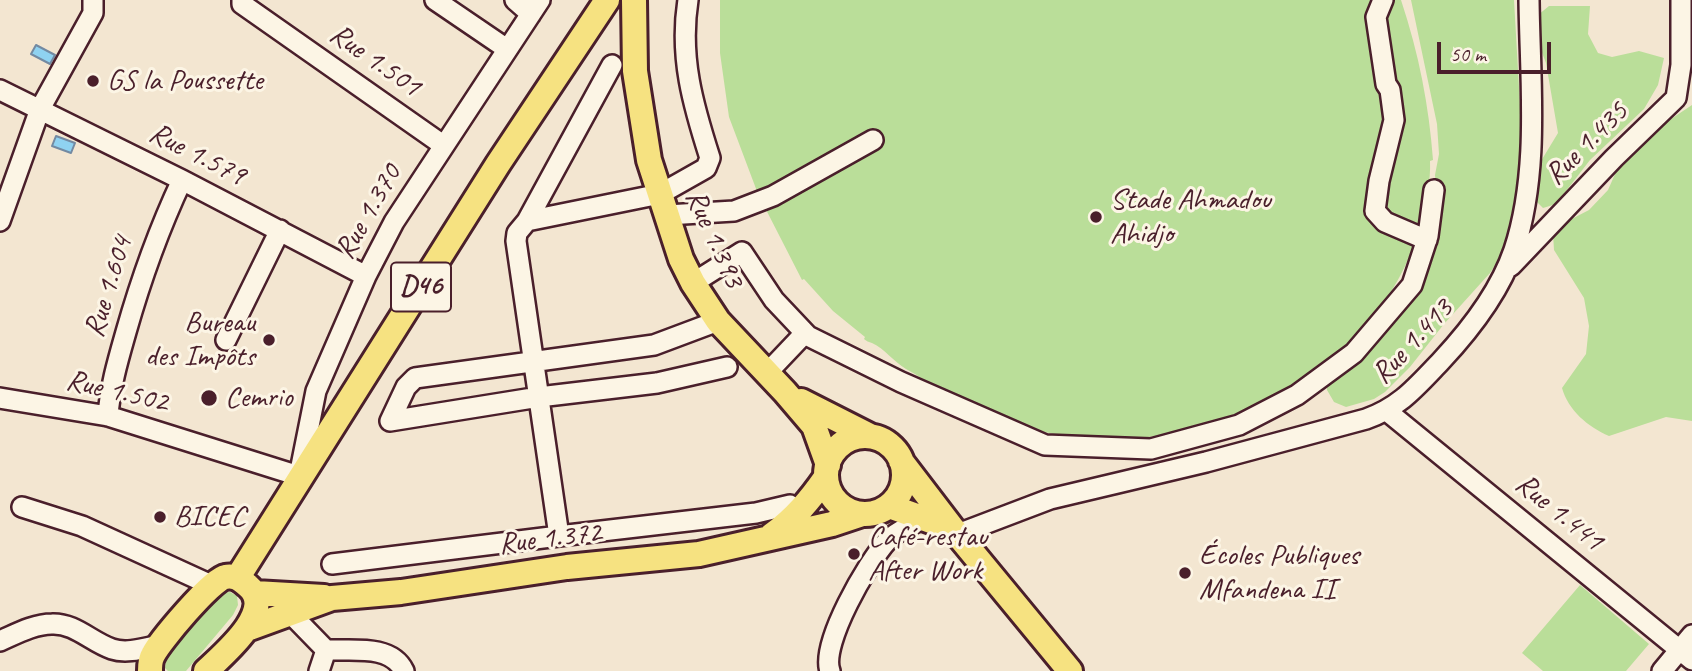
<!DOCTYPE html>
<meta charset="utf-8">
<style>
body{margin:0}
#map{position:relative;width:1692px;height:671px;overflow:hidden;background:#f3e6d1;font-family:Caveat,sans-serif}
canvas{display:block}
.scale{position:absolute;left:1437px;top:42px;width:114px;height:32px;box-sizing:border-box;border:4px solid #4a1f2b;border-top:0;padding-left:9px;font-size:21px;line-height:24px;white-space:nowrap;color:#4a1f2b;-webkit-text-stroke:5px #fcf5e5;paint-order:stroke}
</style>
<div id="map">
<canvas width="1692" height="671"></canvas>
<div class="scale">50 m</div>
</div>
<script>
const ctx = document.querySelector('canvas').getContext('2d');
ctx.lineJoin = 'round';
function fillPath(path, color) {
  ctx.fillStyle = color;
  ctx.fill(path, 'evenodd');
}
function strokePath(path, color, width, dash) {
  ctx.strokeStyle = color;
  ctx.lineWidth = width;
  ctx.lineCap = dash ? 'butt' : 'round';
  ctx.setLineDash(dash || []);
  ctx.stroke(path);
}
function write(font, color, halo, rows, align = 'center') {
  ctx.font = font + ' Caveat,sans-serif';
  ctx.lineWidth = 6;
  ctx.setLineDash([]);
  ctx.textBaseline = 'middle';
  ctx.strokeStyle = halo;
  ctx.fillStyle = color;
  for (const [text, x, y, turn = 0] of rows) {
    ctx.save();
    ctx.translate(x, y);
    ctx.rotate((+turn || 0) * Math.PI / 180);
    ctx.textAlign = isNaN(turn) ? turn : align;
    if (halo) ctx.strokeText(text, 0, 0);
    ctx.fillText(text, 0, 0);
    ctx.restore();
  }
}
fillPath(new Path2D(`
 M720,0H1401C1419,54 1429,106 1433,160L1430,161C1431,181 1426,199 1422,218C1386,369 1212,458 1065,436C1024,430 978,409 941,390C930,385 918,375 906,369C894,362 885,349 872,343C869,342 866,341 864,339L865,337L833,311L804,279L802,280L758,194L729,117L720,53Z
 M1411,0H1514L1523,157L1507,239L1499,259L1490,273L1444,324L1410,367L1385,392L1374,399L1346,407L1334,402L1327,390V383L1407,279L1437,197L1435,175L1439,154L1437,124Z
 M1549,6H1590L1588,34L1598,53L1612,57L1639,51L1664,58L1658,85L1644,109L1590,160L1556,204L1543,208L1524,189L1558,133L1546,63L1536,37L1538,15Z
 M1692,105V421L1666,417L1609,436C1588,427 1568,410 1562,388L1586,354L1589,326L1584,298L1554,250L1553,234L1562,224L1589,210L1608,190L1626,149Z
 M1580,585L1649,644L1626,671H1543L1522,653Z
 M230,592L237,596L238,605L233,615L186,671H168L165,668C165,650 207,607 221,593Z`), '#bade99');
const water = new Path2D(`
 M36,45L55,55L50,64L31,54Z
 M56,136L75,143L71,153L52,146Z`);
fillPath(water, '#8fd2f1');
strokePath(water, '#738aa2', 2);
const minor = new Path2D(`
 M242,0V4L443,145
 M435,0L507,49
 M515,0L531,14
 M1383,0L1376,17L1386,84L1390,90L1394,120L1379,181L1375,211L1385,222L1427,240
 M612,65L527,221L517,233L516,241L559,536L756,513L790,505
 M0,90L182,180L366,276
 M667,215L734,211L773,196L873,140
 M0,221L40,109L93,13V0
 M527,221L660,194L706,168L710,158C693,105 679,57 688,0
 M1511,266L1614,158L1676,98L1681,65V0
 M693,283L742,252L774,300L808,336L901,382L1045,445L1151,449L1239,425L1297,395L1354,353L1412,285L1428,236L1434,190
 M226,340L280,230
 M767,373L805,333
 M0,398L108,416L299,476L316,391L366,276L394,222L540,0
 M1388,412L1692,660
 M108,416C110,387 118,360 126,332C141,279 159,229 182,180
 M390,421L406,387L415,378L654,345L718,321
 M390,421L539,397L657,383L727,367
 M22,507L82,526L211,585
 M958,534L1050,499L1206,462L1366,419C1400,407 1416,387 1441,361C1470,330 1500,291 1514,250C1540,171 1530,82 1529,0
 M332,564L559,536
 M290,613L326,650C352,651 391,644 404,671
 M0,641C16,634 34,624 52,624C75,623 91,642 112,649C127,654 145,648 160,645
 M319,671L326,650
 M830,671C820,644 868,562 887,541C896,531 912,525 924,518
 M1662,671L1692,635`);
const major = new Path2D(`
 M634,0L635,71L649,160L681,259L693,283L718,321L785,392L814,426L828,465
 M801,401L870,436
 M826 475a39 39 0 1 1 78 0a39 39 0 1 1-78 0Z
 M901,461L953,529L1070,671
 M889,506L953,529
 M772,535C795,518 810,500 826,477
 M238,577L498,164L607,0
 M255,593L324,597
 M247,629L332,598L401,592L567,567L699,554L832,524L862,514
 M150,671C150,666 150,660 153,655C159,642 212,579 225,577C235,575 240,579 248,586C277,610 224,654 206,671`);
strokePath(minor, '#4a1f2b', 24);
strokePath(major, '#4a1f2b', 30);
strokePath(minor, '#fcf5e5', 19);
strokePath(major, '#f6e281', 24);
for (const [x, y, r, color] of [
 [93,81,7,"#4a1f2b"],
 [1096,217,7,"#4a1f2b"],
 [269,340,7,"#4a1f2b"],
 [209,398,9,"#4a1f2b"],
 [160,517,7,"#4a1f2b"],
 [854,554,7,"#4a1f2b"],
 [1185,573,7,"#4a1f2b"]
]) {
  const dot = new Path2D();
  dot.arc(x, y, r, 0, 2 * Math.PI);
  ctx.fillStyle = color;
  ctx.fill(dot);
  strokePath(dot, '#fcf5e5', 2.5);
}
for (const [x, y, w] of [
 [421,287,60]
]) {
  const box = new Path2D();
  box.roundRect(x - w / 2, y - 24.5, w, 49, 5);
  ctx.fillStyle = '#fcf5e5';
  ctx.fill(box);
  strokePath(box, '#4a1f2b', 2);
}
write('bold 28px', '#4a1f2b', null, [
 ["D46",421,287]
]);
write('30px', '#4a1f2b', '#fcf5e5', [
 ["Rue 1.501",375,61,35],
 ["Rue 1.435",1587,144,-45],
 ["Rue 1.579",197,155,27],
 ["Rue 1.370",369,212,-60],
 ["Rue 1.393",714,239,66],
 ["Rue 1.604",109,287,-73],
 ["Rue 1.413",1413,342,-47],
 ["Rue 1.502",117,392,13],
 ["Rue 1.441",1559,513,39],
 ["Rue 1.372",550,539,-7]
]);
write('30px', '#4a1f2b', '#fcf5e5', [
 ["GS la Poussette",107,81],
 ["Stade Ahmadou",1110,200],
 ["Ahidjo",1110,234],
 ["Bureau",255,323,"right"],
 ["des Impôts",255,357,"right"],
 ["Cemrio",225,398],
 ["BICEC",174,517],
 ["Café-restau",868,537],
 ["After Work",868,571],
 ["Écoles Publiques",1199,556],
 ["Mfandena II",1199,590]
], 'left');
</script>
